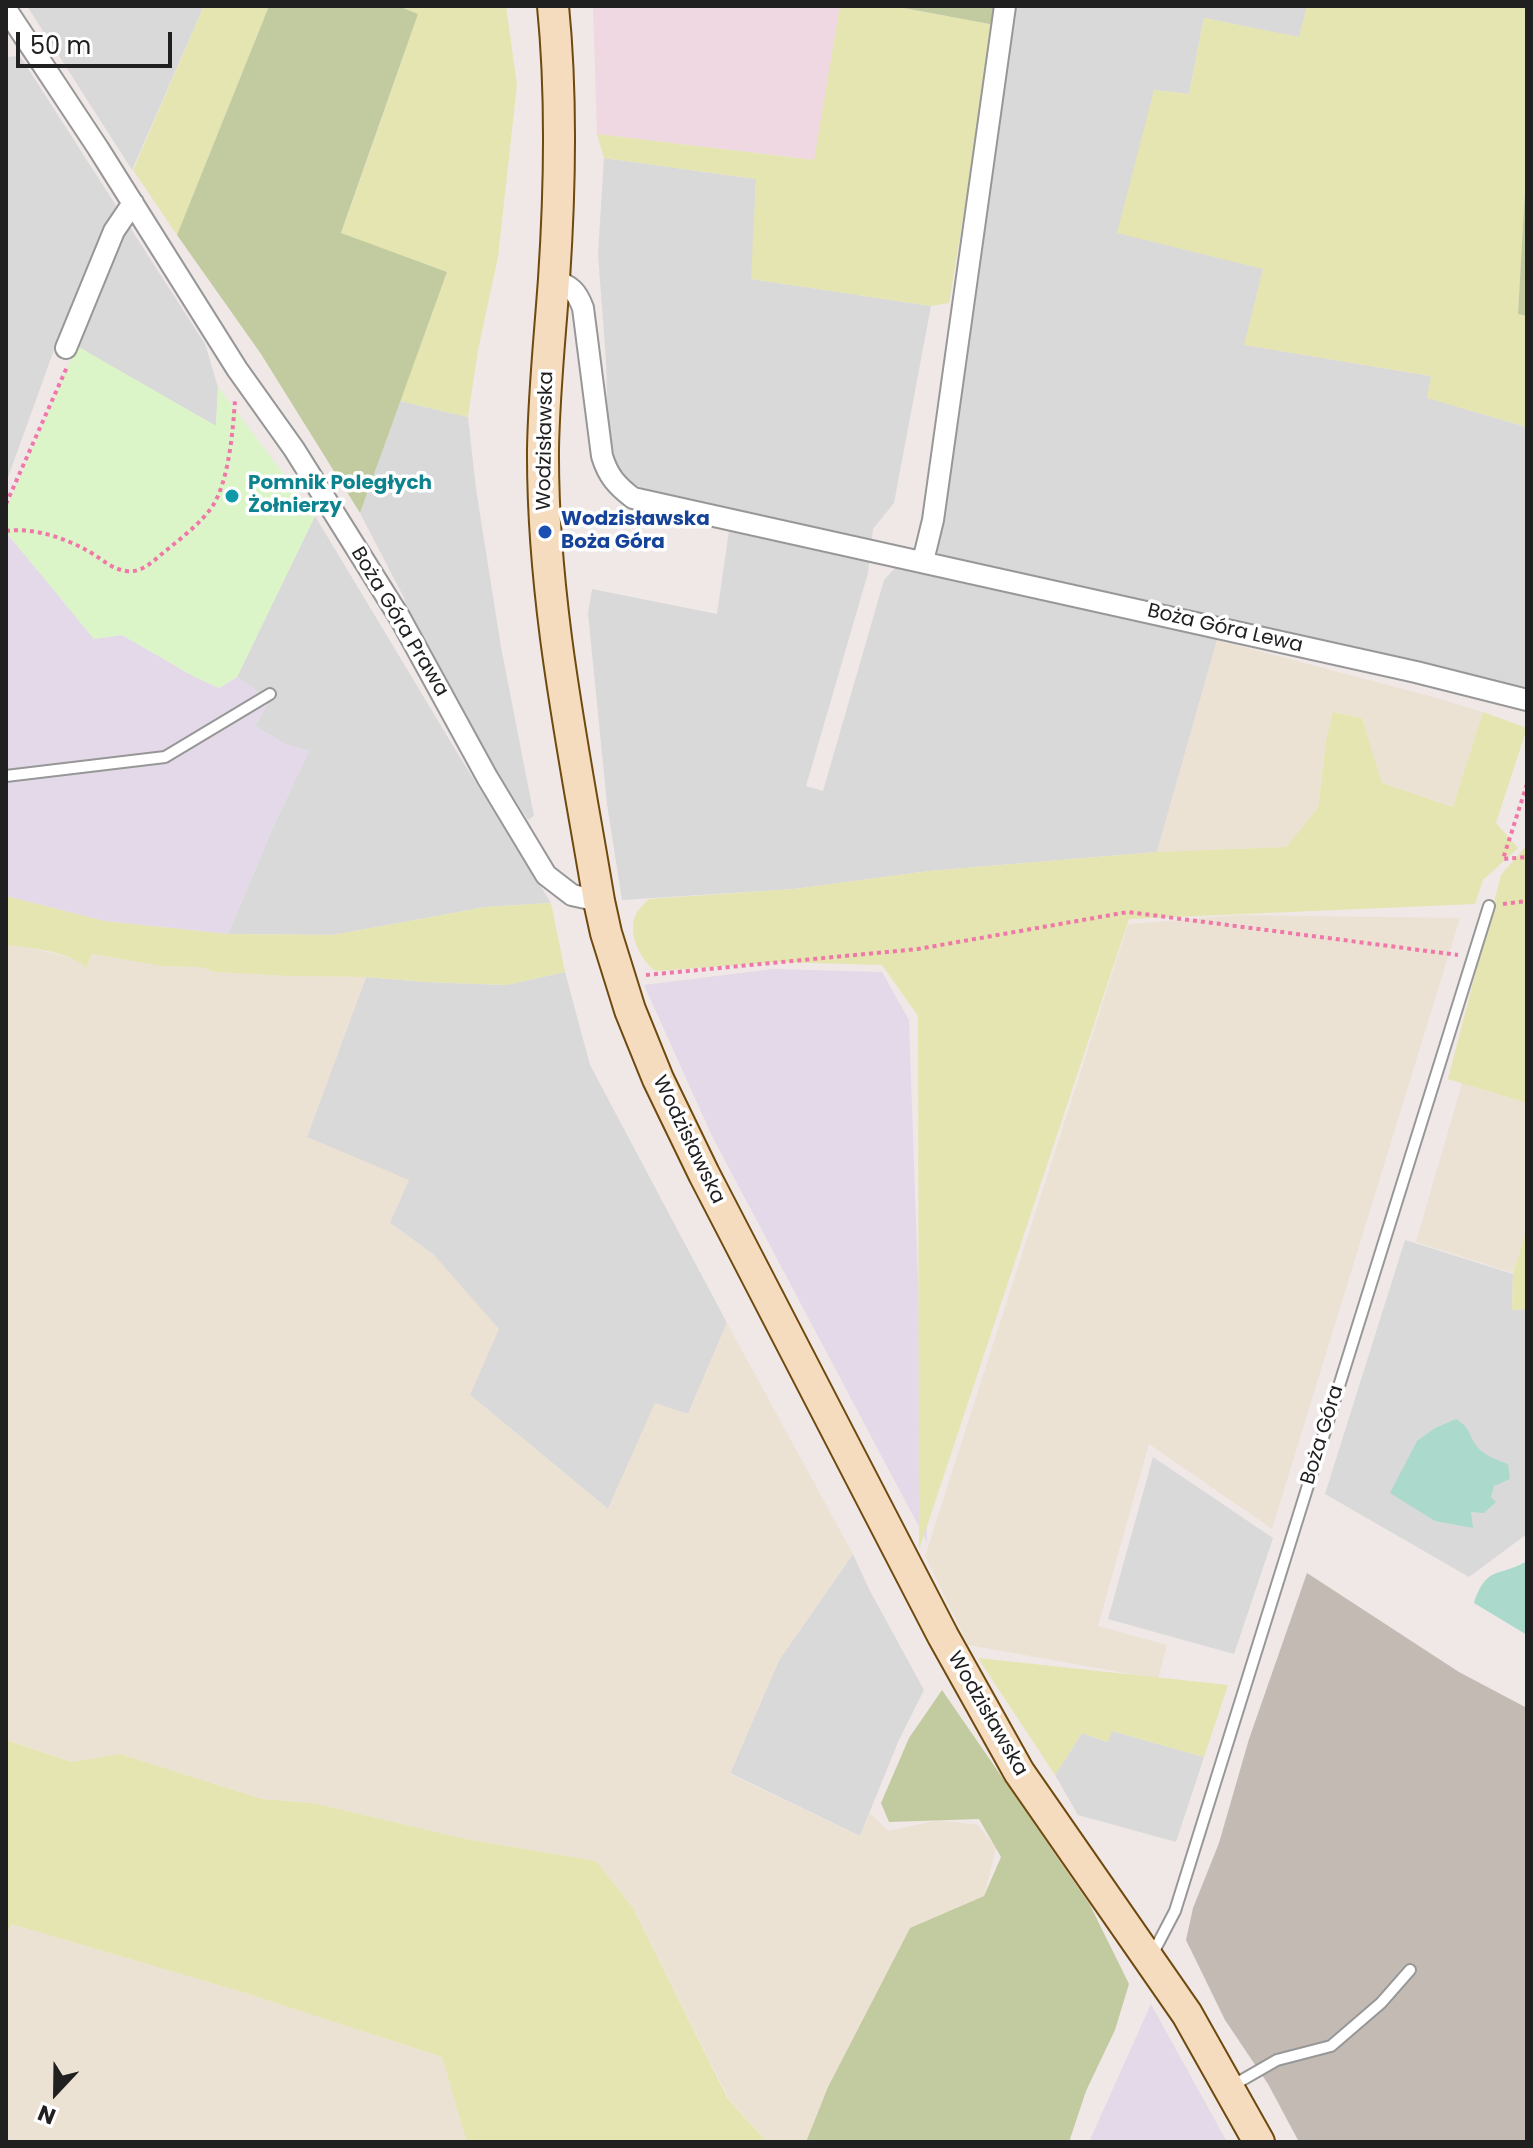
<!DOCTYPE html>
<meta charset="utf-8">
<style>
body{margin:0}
#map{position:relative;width:1533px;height:2148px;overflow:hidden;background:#efe8e7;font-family:Poppins,sans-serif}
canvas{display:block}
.frame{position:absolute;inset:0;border:8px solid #202020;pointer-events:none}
.north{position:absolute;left:16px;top:2052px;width:80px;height:80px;-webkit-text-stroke:6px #fff;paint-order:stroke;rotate:202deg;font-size:22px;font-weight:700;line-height:32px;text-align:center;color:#202020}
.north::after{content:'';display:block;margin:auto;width:28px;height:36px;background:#202020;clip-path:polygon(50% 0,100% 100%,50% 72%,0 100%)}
.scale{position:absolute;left:16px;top:32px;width:156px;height:36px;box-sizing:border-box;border:4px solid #202020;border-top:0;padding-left:10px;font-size:24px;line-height:28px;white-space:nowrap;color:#202020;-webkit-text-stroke:6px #fff;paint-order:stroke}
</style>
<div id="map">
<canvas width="1533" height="2148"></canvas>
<div class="frame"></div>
<div class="north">N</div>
<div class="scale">50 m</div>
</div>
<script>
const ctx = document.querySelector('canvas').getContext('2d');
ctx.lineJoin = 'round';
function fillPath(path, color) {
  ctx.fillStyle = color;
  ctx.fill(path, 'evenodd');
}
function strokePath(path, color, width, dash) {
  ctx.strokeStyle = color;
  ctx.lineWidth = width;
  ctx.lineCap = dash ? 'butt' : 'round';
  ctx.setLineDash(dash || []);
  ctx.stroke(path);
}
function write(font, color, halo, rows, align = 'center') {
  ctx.font = font + ' Poppins,sans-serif';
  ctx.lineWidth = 7;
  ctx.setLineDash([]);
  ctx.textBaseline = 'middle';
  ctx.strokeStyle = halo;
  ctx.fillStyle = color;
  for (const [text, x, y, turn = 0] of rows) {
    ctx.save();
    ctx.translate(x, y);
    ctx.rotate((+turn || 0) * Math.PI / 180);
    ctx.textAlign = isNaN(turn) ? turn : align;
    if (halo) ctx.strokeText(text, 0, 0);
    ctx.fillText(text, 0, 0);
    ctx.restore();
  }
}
fillPath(new Path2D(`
 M27,6H204L132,170Z
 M1011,6H1307L1299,38L1204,18L1189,94L1154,90L1263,269L1245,345L1431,376L1428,398L1527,427V690L1223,620L1157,852L929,871L794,889L622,900L607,804L588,613L592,589L717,614L732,510L653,494L626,480L609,459L606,361L598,254L604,158L756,179L752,279L931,306L894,503L873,529L868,573L806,786L823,791L884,580L938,522Z
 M20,56L205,344L218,387L216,426L59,336L6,483V57Z
 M400,401L468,417L476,489L501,647L534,816L528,820L462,717L409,619L404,598L360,513Z
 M315,516L458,754L551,903L486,907L333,935L228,934L273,827L309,751L285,744L255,726L270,700L237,677Z
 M565,972L590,1065L727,1323L688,1414L655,1404L608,1509L470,1395L434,1255L390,1223L306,1138L366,977L427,982L506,985Z
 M1405,1240L1513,1274L1512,1310L1527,1309V1534L1469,1577L1325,1494Z
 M1153,1457L1273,1538L1234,1654L1108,1619Z
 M853,1554L869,1589L924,1690L898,1742L860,1836L730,1773L779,1660Z
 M1112,1731L1204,1757L1176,1842L1078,1815L1055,1775L1082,1733L1107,1742Z`), '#dad9d9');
fillPath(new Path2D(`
 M593,6H840L815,160L597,134Z`), '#efd8e2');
fillPath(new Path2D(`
 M6,532L94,639L122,635L193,676L219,688L237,677L270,700L255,726L285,744L309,751L273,827L228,934L104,921L6,896Z
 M773,969L882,972L909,1020L927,1542L712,1136L644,985Z
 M1151,2004L1227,2142H1089Z`), '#e3d9e8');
fillPath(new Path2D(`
 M1307,1573L1459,1672L1527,1708V2142H1299L1268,2084L1225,2020L1186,1940L1193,1908L1219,1843L1249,1739Z`), '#c3bbb3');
fillPath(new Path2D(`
 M1217,640L1430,696L1483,712L1454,807L1382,783L1362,718L1334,712L1326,741L1318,808L1287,847L1157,852Z
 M1238,915L1460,918L1272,1529L1149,1444L1098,1626L1167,1645L1158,1679L968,1645L925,1556L1128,924Z
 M6,945L24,946L79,960L86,968L92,954L161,966L201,967L214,972L288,976L366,977L307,1137L409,1180L390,1223L434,1255L499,1329L470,1395L608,1509L655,1403L688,1414L727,1323L853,1554L779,1660L730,1774L860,1836L870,1813L888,1831L939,1820L978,1825L996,1848L984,1896L910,1928L828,2087L806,2142H767L729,2099L633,1908L596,1861L466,1839L313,1803L262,1799L120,1754L72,1762L6,1740Z
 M1462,1083L1527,1103V1227L1513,1273L1416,1242Z
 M11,1924L242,1992L442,2057L468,2142H6V1929H9Z`), '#ece2d4');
fillPath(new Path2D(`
 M204,6H269L177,235L133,170Z
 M398,6H506L517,85L498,257L478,350L468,417L400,401L447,272L341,234L418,14Z
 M840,6H893L995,25L949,303L931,306L751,279L756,179L604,158L597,134L814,160Z
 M1307,6H1527V154L1518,314L1527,316V427L1427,398L1431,376L1244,345L1263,269L1117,233L1154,90L1189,94L1204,18L1299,37Z
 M1333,712L1362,718L1382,783L1453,807L1483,712L1527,728L1496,823L1518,848L1483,880L1475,904L1129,919L919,1550L918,1016L882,965L779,962L656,971C640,961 627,932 636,914C639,909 645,903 649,899L794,889L929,871L1157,852L1286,847L1318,808L1326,741Z
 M1527,845V1103L1448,1079L1501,875Z
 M6,896L104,921L228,934L333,935L486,907L551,903L565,972L506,985L427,982L366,977L288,976L214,972L201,967L161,966L92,954L86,968C73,952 27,947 6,945Z
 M1527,1227V1309L1512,1310L1513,1274Z
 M978,1658L1228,1685L1204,1757L1112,1731L1108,1742L1082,1733L1055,1775Z
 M6,1740L72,1762L120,1754L262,1799L313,1803L466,1839L596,1861L633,1908L728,2099L767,2142H467L442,2057L242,1992L11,1924L9,1930L6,1929Z`), '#e5e5b1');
fillPath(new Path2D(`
 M269,6H398L418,14L341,233L447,272L360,513L261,354L177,235Z
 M893,6H999L995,25Z
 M1527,154V316L1518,314Z
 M942,1690L1090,1905L1129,1984L1115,2030L1086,2091L1069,2142H806L828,2087L910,1928L984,1896L1001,1857L979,1819L889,1822L881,1803L909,1738Z`), '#c2cb9f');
fillPath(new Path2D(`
 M77,346L216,426L218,387L315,516L237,677L219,688L193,676L122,635L94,639L6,532V510Z`), '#dbf5c8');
fillPath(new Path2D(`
 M1456,1419C1471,1429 1467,1431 1475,1444C1482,1455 1497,1460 1508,1464L1510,1479L1494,1486L1491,1497L1496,1502L1484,1513L1471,1512L1473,1528L1435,1521L1390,1493L1417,1441L1435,1428Z
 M1527,1561V1635L1474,1603C1487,1564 1499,1578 1527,1561Z`), '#abd9cc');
const lane = new Path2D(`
 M6,776L165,757L270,694
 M1152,1955L1175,1911L1489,906
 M1230,2087L1277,2060L1331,2046L1381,2003L1410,1970`);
const street = new Path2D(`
 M6,9L98,148L237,369L294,449L400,618L487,777L546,875L572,895L599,901
 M554,281C571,285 577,292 583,308L602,456C608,476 617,486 633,498L1416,672L1527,700
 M66,348L114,231L133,203
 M923,561L933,520L1005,6`);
const secondary = new Path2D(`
 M553,6C562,96 560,189 554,279C550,336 544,392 543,449C542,601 574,751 599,901L606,933L630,1010L658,1079L704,1174L943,1636L1019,1772L1187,2014L1259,2142`);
strokePath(lane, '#979797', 14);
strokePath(street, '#979797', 24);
strokePath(secondary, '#6f490e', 34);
strokePath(new Path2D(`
 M6,504L67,367
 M6,531C33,527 65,538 88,551C101,558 111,569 126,571C142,573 152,562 163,553C180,539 199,525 212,507C229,481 233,430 235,400
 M1527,784L1503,859L1527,857
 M1503,904L1527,901
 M646,975L918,949L1128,912L1458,955`), '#ef78a8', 4, [4, 4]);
strokePath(lane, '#fff', 10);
strokePath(street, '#fff', 20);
strokePath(secondary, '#f5dcbf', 30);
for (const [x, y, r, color] of [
 [232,496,8,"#0f9aa8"],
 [545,532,8,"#1a4fb4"]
]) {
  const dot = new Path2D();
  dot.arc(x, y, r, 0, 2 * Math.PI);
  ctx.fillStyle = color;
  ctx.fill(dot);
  strokePath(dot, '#fff', 3);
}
write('20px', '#202020', '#fff', [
 ["Wodzisławska",546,441,-89],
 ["Boża Góra Prawa",399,622,59],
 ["Boża Góra Lewa",1225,629,13],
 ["Wodzisławska",688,1140,64],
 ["Boża Góra",1323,1435,-73],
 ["Wodzisławska",987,1714,60]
]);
write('bold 20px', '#0d838f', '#fff', [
 ["Pomnik Poległych",248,484],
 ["Żołnierzy",248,507]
], 'left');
write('bold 20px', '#164399', '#fff', [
 ["Wodzisławska",561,520],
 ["Boża Góra",561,543]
], 'left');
</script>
